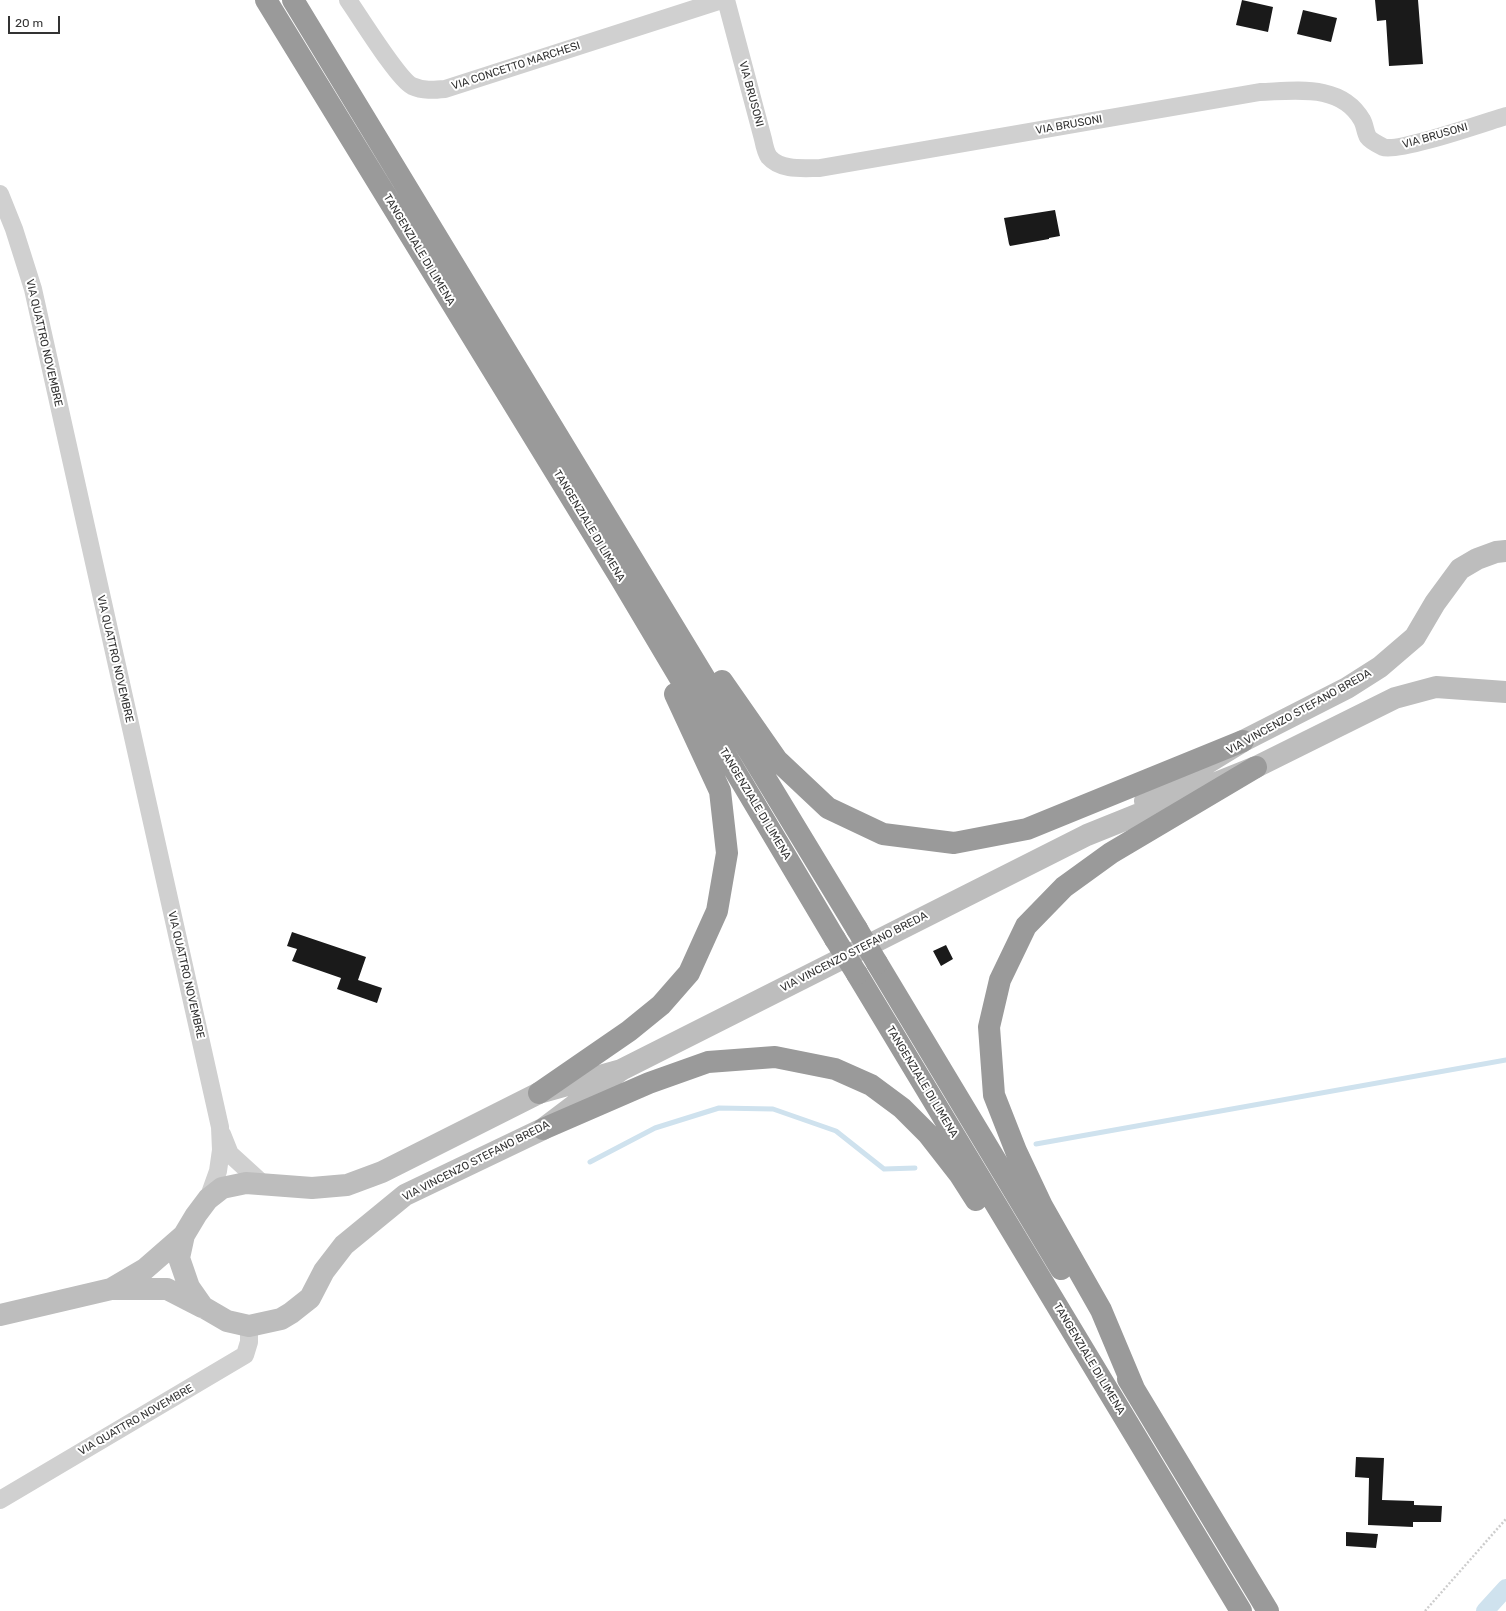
<!DOCTYPE html>
<style>
body{margin:0}
#map{position:relative;width:1506px;height:1611px;overflow:hidden;background:#fff;font-family:Rubik,sans-serif}
canvas{display:block}
.scale{position:absolute;left:8px;top:16px;width:52px;height:18px;box-sizing:border-box;border:2px solid #333;border-top:0;padding-left:5px;font-size:12px;line-height:14px;white-space:nowrap;color:#333;-webkit-text-stroke:3px #fff;paint-order:stroke}
</style>
<div id="map">
<canvas width="1506" height="1611"></canvas>
<div class="scale">20 m</div>
</div>
<script>
const ctx = document.querySelector('canvas').getContext('2d');
ctx.lineJoin = 'round';
function strokePath(path, color, width, dash) {
  ctx.strokeStyle = color;
  ctx.lineWidth = width;
  ctx.lineCap = dash ? 'butt' : 'round';
  ctx.setLineDash(dash || []);
  ctx.stroke(path);
}
function fillPath(path, color) {
  ctx.fillStyle = color;
  ctx.fill(path, 'evenodd');
}
function write(font, color, halo, rows, align = 'center') {
  ctx.font = font + ' Rubik,sans-serif';
  ctx.lineWidth = 4;
  ctx.setLineDash([]);
  ctx.textBaseline = 'middle';
  ctx.strokeStyle = halo;
  ctx.fillStyle = color;
  for (const [text, x, y, turn = 0] of rows) {
    ctx.save();
    ctx.translate(x, y);
    ctx.rotate((+turn || 0) * Math.PI / 180);
    ctx.textAlign = isNaN(turn) ? turn : align;
    if (halo) ctx.strokeText(text, 0, 0);
    ctx.fillText(text, 0, 0);
    ctx.restore();
  }
}
strokePath(new Path2D(`
 M1036,1144L1506,1060
 M590,1162L655,1128L719,1108L773,1109L836,1131L884,1169L915,1168`), '#cfe2ee', 5);
strokePath(new Path2D(`
 M1485,1611L1506,1588`), '#cfe2ee', 18);
fillPath(new Path2D(`
 M1242,0L1273,7L1268,32L1236,25Z
 M1375,0H1418L1423,64L1389,66L1386,20L1377,21Z
 M1303,10L1337,18L1331,42L1297,34Z
 M1055,210L1060,236L1049,238V239L1010,246L1009,244L1004,218Z
 M292,932L366,957L358,980L382,988L377,1003L337,989L341,978L292,961L297,949L287,946Z
 M946,945L953,959L941,966L933,951Z
 M1356,1457L1384,1458L1382,1500L1414,1501V1505L1442,1506L1441,1522H1413V1527L1368,1525L1369,1478L1355,1477Z
 M1346,1532L1378,1534L1376,1548L1346,1546Z`), '#1a1a1a');
strokePath(new Path2D(`
 M1425,1611L1506,1519`), '#cdcdcd', 2.5, [2, 2]);
strokePath(new Path2D(`
 M348,0C360,17 398,79 412,86C423,91 434,90 445,89L722,0
 M726,0L763,139C764,144 766,153 769,157C781,171 804,168 820,168L1260,92C1295,91 1341,83 1362,120C1365,125 1365,132 1368,137C1370,140 1379,145 1383,147C1397,153 1486,122 1506,116
 M0,194L14,229L33,289L220,1127L221,1150L218,1171L208,1199
 M222,1134L230,1154L264,1185
 M0,1500L245,1355L249,1342V1326`), '#d0d0d0', 18);
strokePath(new Path2D(`
 M1145,801L1243,741L1347,688L1380,667L1415,637L1435,603L1460,569L1477,559L1496,552L1506,551
 M621,1070L539,1093L382,1172L347,1185L312,1188L246,1183L222,1188L208,1199L196,1215L184,1235L179,1258L189,1287L203,1307L227,1321L249,1326L281,1319L291,1313L310,1298L324,1271L344,1245L405,1195L543,1129L621,1070L1087,835L1256,767L1395,698L1436,687L1506,692
 M111,1289L145,1269L184,1235
 M0,1315L111,1289H167L202,1307`), '#bdbdbd', 22);
strokePath(new Path2D(`
 M266,0L621,579L835,939
 M293,0L857,929
 M722,681L777,760L828,808L883,834L954,843L1027,829L1243,741
 M877,963L1061,1269
 M857,974L1241,1611
 M539,1093L629,1031L661,1005L689,973L717,911L727,853L720,791L675,694
 M543,1129L649,1083L708,1062L775,1057L835,1069L871,1085L902,1108L928,1134L960,1175L976,1200
 M1128,1379L1268,1611
 M1135,1391L1101,1310L1042,1206L1016,1151L994,1095L989,1027L1000,980L1026,926L1064,887L1111,853L1256,767`), '#9a9a9a', 22);
strokePath(new Path2D(`
 M857,929L877,963
 M835,939L857,974`), '#9a9a9a', 22);
write('11px', '#333', '#fff', [
 ["VIA CONCETTO MARCHESI",516,66,-18],
 ["VIA BRUSONI",751,94,75],
 ["VIA BRUSONI",1069,125,-10],
 ["VIA BRUSONI",1435,136,-16],
 ["TANGENZIALE DI LIMENA",419,250,59],
 ["VIA QUATTRO NOVEMBRE",44,343,77],
 ["TANGENZIALE DI LIMENA",589,526,59],
 ["VIA QUATTRO NOVEMBRE",115,659,77],
 ["VIA VINCENZO STEFANO BREDA",1299,712,-29],
 ["TANGENZIALE DI LIMENA",755,804,59],
 ["VIA VINCENZO STEFANO BREDA",854,952,-27],
 ["VIA QUATTRO NOVEMBRE",186,975,77],
 ["TANGENZIALE DI LIMENA",922,1082,59],
 ["VIA VINCENZO STEFANO BREDA",476,1161,-27],
 ["TANGENZIALE DI LIMENA",1089,1359,59],
 ["VIA QUATTRO NOVEMBRE",136,1420,-30]
]);
</script>
